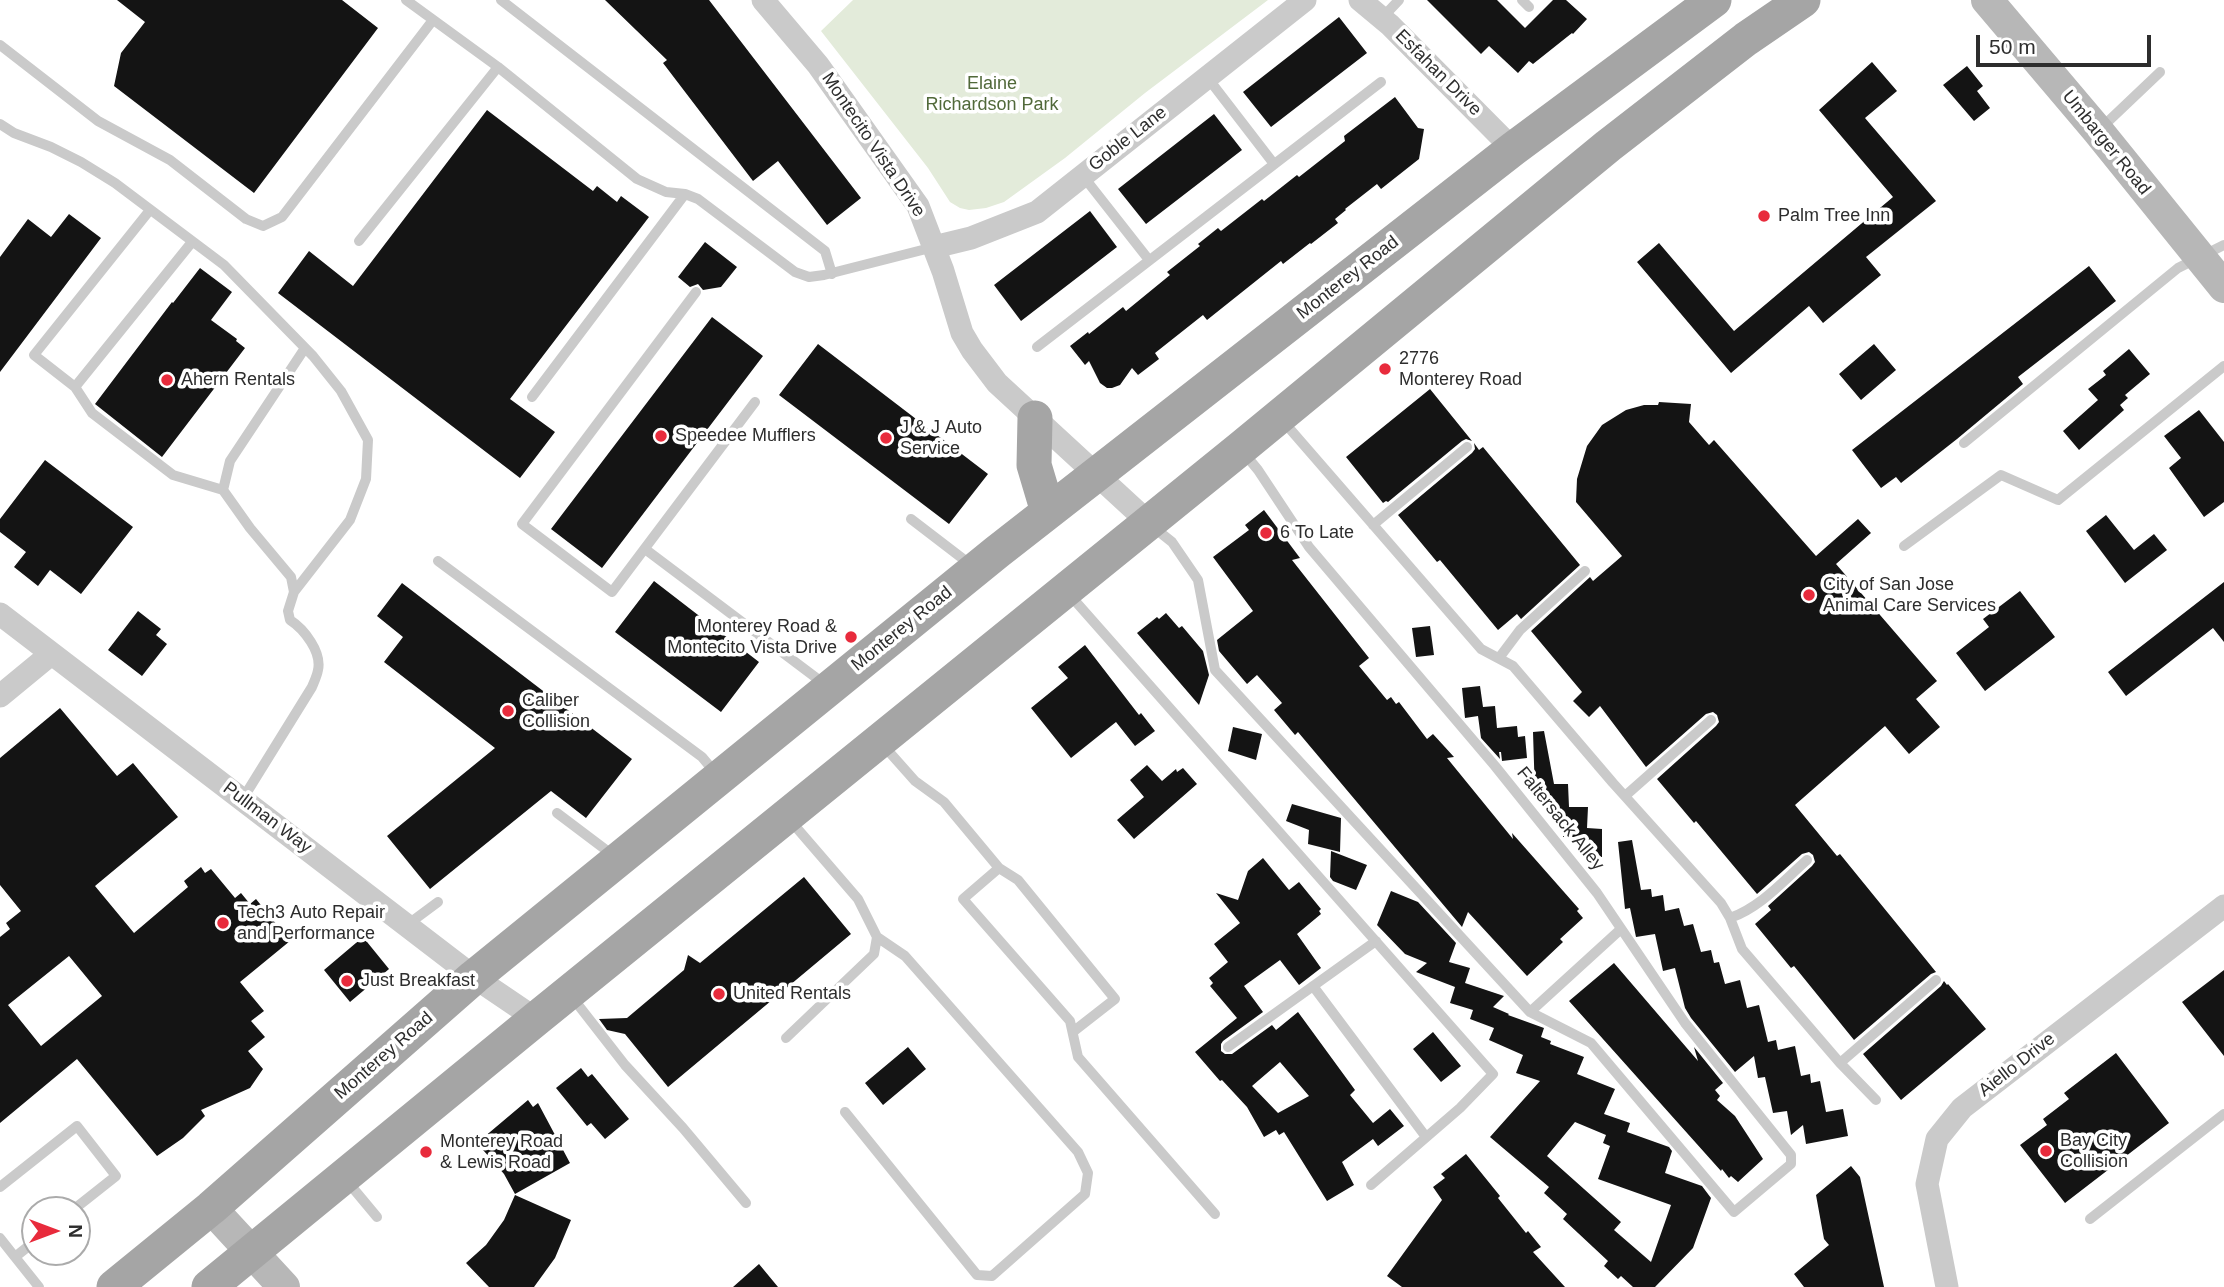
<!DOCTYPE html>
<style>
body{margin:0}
#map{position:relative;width:2224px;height:1287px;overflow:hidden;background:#fff;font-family:Arial,sans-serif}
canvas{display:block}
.north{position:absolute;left:21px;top:1196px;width:70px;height:70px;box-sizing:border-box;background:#fff;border:2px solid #ababab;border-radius:50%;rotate:90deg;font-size:19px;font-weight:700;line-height:28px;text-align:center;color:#2d2d2d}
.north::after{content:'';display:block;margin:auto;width:24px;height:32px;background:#e82b3c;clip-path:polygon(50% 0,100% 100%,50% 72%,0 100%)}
.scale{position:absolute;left:1976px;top:35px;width:175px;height:32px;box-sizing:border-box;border:4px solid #2d2d2d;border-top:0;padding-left:9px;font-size:21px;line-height:24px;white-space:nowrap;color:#2d2d2d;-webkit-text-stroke:5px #fff;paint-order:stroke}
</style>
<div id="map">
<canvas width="2224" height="1287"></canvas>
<div class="north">N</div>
<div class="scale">50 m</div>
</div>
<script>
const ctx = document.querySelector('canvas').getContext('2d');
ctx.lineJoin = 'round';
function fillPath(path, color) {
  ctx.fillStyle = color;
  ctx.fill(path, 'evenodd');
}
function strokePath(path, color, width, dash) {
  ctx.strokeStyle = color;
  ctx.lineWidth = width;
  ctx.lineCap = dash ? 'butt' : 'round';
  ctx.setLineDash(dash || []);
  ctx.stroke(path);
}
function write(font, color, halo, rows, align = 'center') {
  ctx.font = font + ' Arial,sans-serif';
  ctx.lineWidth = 7;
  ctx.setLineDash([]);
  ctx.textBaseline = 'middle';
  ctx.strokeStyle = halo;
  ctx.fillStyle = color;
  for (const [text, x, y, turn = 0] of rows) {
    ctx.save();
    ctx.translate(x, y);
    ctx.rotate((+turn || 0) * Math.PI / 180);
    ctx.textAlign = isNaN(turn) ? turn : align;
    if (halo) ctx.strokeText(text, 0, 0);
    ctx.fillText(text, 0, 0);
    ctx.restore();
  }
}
fillPath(new Path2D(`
 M853,0H1268L1145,93L1065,158L1004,202L986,208L969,210L960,208L950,202L928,168L821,31Z`), '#e3ebda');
fillPath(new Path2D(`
 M117,0H342L378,28L254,193L114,86L121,53L145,22Z
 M605,0H709L861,198L827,225L778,161L753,181L663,63L667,60Z
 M1427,0H1497L1525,28L1553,0H1566L1587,19L1573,34L1572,33L1533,64L1529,61L1518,73L1489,46L1481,54Z
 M1339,17L1367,53L1271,127L1243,92Z
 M1872,62L1897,91L1865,118L1936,201L1866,257L1881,275L1823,323L1809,306L1731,373L1637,262L1659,243L1734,331L1893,197L1819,110Z
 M1967,66L1983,86L1977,91L1990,108L1974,121L1943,85Z
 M1395,97L1418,128L1424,129L1419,159L1381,189L1377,184L1345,209L1346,210L1335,219L1338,223L1311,244L1310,243L1283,264L1281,261L1207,320L1203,315L1155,353L1159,359L1138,375L1132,368L1120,385L1112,388H1107L1100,383L1089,361L1085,365L1070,346L1088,332L1089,334L1123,307L1126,311L1170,275L1167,272L1200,246L1198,244L1218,228L1221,231L1262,199L1264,201L1297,175L1299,177L1345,141L1344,136Z
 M487,110L593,191L597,186L617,202L621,196L649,217L510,399L555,432L520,478L278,293L309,251L353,286Z
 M1214,114L1242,150L1146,224L1118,189Z
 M1090,211L1117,247L1021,321L994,285Z
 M69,214L101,238L0,372V257L28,219L51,237Z
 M705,242L737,267L721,287L703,290L698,284L690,287L678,277Z
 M2089,266L2116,301L2018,377L2023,384L1957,439L1901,483L1896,477L1881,488L1852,450Z
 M200,268L232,292L211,320L237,339L236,341L245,348L162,457L95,404L172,302L173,303Z
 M712,317L763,356L602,568L551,529Z
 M818,344L988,474L949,524L779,395Z
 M1874,344L1896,370L1861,400L1839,374Z
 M2129,349L2150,374L2125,395L2128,398L2120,405L2124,410L2079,450L2063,431L2098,400L2088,389L2106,375L2103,371Z
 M1430,389L1472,441L1466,439L1462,441L1388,502L1386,501L1383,503L1346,457Z
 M1659,402L1691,404L1689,422L1709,445L1714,440L1816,556L1858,519L1871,533L1836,564L1937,681L1916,699L1940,727L1909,754L1885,726L1795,805L1837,856L1840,854L1936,972L1931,974L1854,1040L1794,966L1791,968L1755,924L1771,910L1768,906L1812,866L1815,862L1813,855L1809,852L1802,854L1757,894L1696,821L1694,823L1657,779L1716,726L1719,722L1717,715L1713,712L1706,714L1646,767L1600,706L1589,717L1573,701L1582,692L1531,631L1590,577L1593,581L1622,556L1576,502L1577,479L1587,446L1602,425L1626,410L1644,405H1658Z
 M2199,410L2224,442V502L2204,517L2169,468L2181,458L2164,436Z
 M1474,443L1479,450L1483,447L1580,565L1521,619L1517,614L1498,630L1440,560L1437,562L1398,515L1472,453L1475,449Z
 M45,460L133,527L81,594L50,570L38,586L14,567L26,552L0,532V519Z
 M1264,510L1300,558L1292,560L1369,658L1359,666L1387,700L1391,697L1396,704L1399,702L1427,739L1433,734L1454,757L1447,758L1513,839L1512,833L1579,909L1577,911L1583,918L1560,939L1563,942L1527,976L1468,912L1462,927L1298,732L1295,735L1274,710L1282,703L1257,675L1247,684L1219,651L1217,640L1253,611L1213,557L1249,530L1245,525Z
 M2106,515L2134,550L2154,534L2167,550L2125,583L2086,531Z
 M654,581L759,662L721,712L615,632Z
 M2224,582V642L2213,628L2126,696L2108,672Z
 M402,583L632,759L586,818L551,791L430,889L387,836L495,748L384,662L403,637L377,616Z
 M2020,591L2055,637L1985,691L1956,653L1989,627L1983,619Z
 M138,611L161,629L156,635L167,644L142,676L108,650Z
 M1166,613L1179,628L1182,626L1203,651L1209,675L1199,705L1137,633L1157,617L1159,619Z
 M1430,626L1434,655L1416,657L1412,628Z
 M1085,645L1139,715L1141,713L1155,731L1135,746L1116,722L1071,758L1031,708L1068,678L1058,667Z
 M1480,686L1483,707L1495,706L1497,728L1517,726L1518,737L1525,736L1527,758L1502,761L1501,752H1499L1500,759L1481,738L1478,716L1465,718L1462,688Z
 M60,708L117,776L133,763L178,817L95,886L134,933L188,887L184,881L201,867L205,873L211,869L235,898L241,893L250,904L256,899L290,941L240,982L264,1011L251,1021L265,1037L248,1051L263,1069L250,1088L201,1110L205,1116L183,1138L157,1156L77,1059L0,1123V937L10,929L6,923L21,911L0,885V758ZM69,956L102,996L41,1046L8,1005Z
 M1233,727L1262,734L1256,760L1228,751Z
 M1544,731L1554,784H1568L1569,807H1588L1587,828L1602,829V857H1581V837H1563V815L1549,814V794L1535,795L1533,732Z
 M1147,765L1162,781L1176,769L1177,772L1183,768L1197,784L1134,839L1117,820L1144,797L1130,780Z
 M1292,804L1341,818L1340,852L1308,844L1309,830L1286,821Z
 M1632,840L1641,890L1651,889L1652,897L1663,895L1665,911L1679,908L1684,926L1693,924L1701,952L1711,950L1714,963L1719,962L1725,984L1740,980L1747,1008L1759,1005L1768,1042L1776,1040L1778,1050L1795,1046L1801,1076L1810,1074L1811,1083L1820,1081L1826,1112L1843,1109L1848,1136L1806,1144L1803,1125L1791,1135L1787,1111L1773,1113L1765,1077L1758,1078L1754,1056L1735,1072L1691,1018L1685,1008L1675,968L1663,971L1655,934L1636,937L1630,908L1625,909L1618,842Z
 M1331,851L1367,865L1356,890L1333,881L1330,877Z
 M1263,858L1289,890L1299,882L1321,909L1319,911L1321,914L1297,934L1321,968L1299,985L1280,960L1244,986L1263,1012L1223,1041L1221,1044V1051L1225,1054H1232L1272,1025L1276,1030L1298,1012L1355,1090L1350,1095L1373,1123L1390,1109L1404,1126L1378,1146L1373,1139L1342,1162L1354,1185L1327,1201L1284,1132L1279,1135L1276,1130L1264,1137L1247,1107L1222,1080L1220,1081L1195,1052L1237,1018L1210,986L1213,983L1209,978L1228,962L1214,944L1240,923L1216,893L1238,900L1248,871ZM1280,1062L1309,1096L1278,1113L1252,1086Z
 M804,877L851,934L668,1087L625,1034L607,1030L599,1019L627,1018L684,970L688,955L700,963Z
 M1391,891L1418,902L1456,943L1449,962L1470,968L1465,983L1504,996L1493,1007L1509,1014L1508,1015L1544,1028L1541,1037L1551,1041L1550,1044L1584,1057L1577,1074L1615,1089L1604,1114L1630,1123L1627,1132L1669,1147L1672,1151L1665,1173L1702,1186L1711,1198L1693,1248L1655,1287H1633L1621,1276L1618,1279L1604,1266L1608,1261L1563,1219L1567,1214L1544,1193L1549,1187L1490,1137L1540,1081L1516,1073L1523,1055L1489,1040L1494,1028L1470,1019L1473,1010L1450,1003L1455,987L1416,972L1427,963L1405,954L1377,925ZM1575,1122L1606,1135L1603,1143L1610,1146L1598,1179L1671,1205L1651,1262L1614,1230L1621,1222L1547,1156Z
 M363,937L389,969L350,1002L324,970Z
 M1614,963L1698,1061L1694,1047L1723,1083L1715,1090L1720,1096L1717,1100L1735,1116L1763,1159L1738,1182L1731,1176L1729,1178L1722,1169L1721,1171L1569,1001Z
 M2224,970V1056L2182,1002Z
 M1944,981L1947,985L1948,984L1986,1029L1901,1100L1863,1054L1941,986Z
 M1433,1032L1461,1066L1441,1082L1413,1049Z
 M908,1047L926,1069L883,1105L865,1083Z
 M2116,1053L2169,1123L2065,1203L2020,1145L2047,1125L2043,1119L2069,1099L2064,1093Z
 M581,1068L588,1077L592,1074L629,1119L605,1139L591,1123L587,1126L556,1088Z
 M528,1100L533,1107L538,1103L570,1163L515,1194L504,1174L477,1143Z
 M1466,1154L1500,1196L1498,1198L1526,1233L1528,1231L1541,1247L1533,1252L1565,1287H1402L1387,1276L1442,1200L1433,1187L1445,1178L1441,1174Z
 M1851,1166L1860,1177L1884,1287H1804L1794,1274L1829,1245L1824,1239L1816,1195Z
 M515,1195L571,1220L555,1258L534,1287H489L466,1263L486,1245L504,1220Z
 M759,1264L778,1287H733Z`), '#141414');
strokePath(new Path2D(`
 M406,0L498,67L637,179L666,192L685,194L698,199L795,272L809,277L824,275L934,247
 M501,0L825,251L832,274
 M1522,0L1529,7
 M1382,18L1399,0
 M0,45L98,121L170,160L246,219L263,226L282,217L433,20
 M1207,77L1274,164
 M0,124L14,133L51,147L81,162L115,183L224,265L313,356L341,391L368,440L366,479L350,520L294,592L288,611L290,620C304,629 322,652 318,670C317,676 314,682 312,687L242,800
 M2100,129L2160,72
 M1083,176L1149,260
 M150,210L34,355L75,387L192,242
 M359,241L498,67
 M696,292L522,524L612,592L755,402
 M1037,347L1381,82
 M75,387L92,413L173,475L223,490
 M532,397L685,194
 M1283,421L1481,649L1513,666L1613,783L1721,903L1730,918L1742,949L1840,1063L1876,1100
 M1964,443L2178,268L2224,245
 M1244,453L1258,470L1309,547L1495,766L1597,893L1685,1023L1791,1155V1164L1734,1212L1591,1043L1530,1012
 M911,519L971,565
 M1373,525L1467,447
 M1152,526L1172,542L1198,580L1215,670L1530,1012L1621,929
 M1904,546L2001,475L2058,500L2224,366
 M645,549L827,686
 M438,561L702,757L717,775
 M294,592L291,577L250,528L223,490L230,461L305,348
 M1069,594L1493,1074L1460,1108L1371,1185
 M1499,658L1520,630L1585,571
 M883,745L915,781L944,802L999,868L1018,880L1115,999L1074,1031
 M1625,796L1711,720
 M557,813L614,856
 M999,868L963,899L1070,1021L1078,1057L1215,1214
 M1730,918C1761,907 1783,881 1807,860
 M407,925L438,902
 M1313,986L1426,1137
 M572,997L625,1065L683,1128L746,1203
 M786,1038L874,954L877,937L858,899L789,819
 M1228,1047L1376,941
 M1840,1063L1936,980
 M845,1112L977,1275L992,1276L1085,1194L1088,1173L1078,1152L905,956L877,937
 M347,1181L377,1217
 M0,1187L77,1126L116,1176L73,1210
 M2090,1219L2224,1114
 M0,1238L15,1257L35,1241
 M15,1257L39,1287`), '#cacaca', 10);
strokePath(new Path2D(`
 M763,0L818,65L918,206L943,271L962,333L972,350L997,383L1148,522
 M1360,0L1390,25L1513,149
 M934,247L971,238L1037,212L1305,0
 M0,614L474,977L536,1019
 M0,696L51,654
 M1947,1287L1927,1184L1937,1139L1962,1108L2224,906`), '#cacaca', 23);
strokePath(new Path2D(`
 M1987,0L2098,131L2224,287
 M211,1208L284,1287`), '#b7b7b7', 32);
strokePath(new Path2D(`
 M1035,418L1034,465L1048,512
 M114,1287L211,1208L474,977L997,552L1513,149L1714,0
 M209,1287L536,1019L1241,448L1608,146L1746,39L1803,0`), '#a5a5a5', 35);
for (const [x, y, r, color] of [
 [1764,216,7,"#e82b3c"],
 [1385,369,7,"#e82b3c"],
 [167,380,7,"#e82b3c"],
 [661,436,7,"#e82b3c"],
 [886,438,7,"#e82b3c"],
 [1266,533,7,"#e82b3c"],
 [1809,595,7,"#e82b3c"],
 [851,637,7,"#e82b3c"],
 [508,711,7,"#e82b3c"],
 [223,923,7,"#e82b3c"],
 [347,981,7,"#e82b3c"],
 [719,994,7,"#e82b3c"],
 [2046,1151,7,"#e82b3c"],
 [426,1152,7,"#e82b3c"]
]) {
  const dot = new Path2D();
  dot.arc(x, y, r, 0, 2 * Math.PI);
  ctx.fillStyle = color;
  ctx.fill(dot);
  strokePath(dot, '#fff', 2.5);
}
write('18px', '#2d2d2d', '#fff', [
 ["Esfahan Drive",1438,73,45],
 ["Goble Lane",1128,139,-38],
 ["Umbarger Road",2106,143,51],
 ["Montecito Vista Drive",873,145,56],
 ["Monterey Road",1348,278,-38],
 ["Monterey Road",902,629,-39],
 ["Pullman Way",267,818,37],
 ["Faltersack Alley",1560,819,51],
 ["Monterey Road",384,1056,-41],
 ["Aiello Drive",2017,1065,-38]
]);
write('18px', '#51693a', '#fff', [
 ["Elaine",992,84],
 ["Richardson Park",992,105]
]);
write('18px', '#2d2d2d', '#fff', [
 ["Palm Tree Inn",1778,216],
 ["2776",1399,359],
 ["Monterey Road",1399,380],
 ["Ahern Rentals",181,380],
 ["J & J Auto",900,428],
 ["Service",900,449],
 ["Speedee Mufflers",675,436],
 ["6 To Late",1280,533],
 ["City of San Jose",1823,585],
 ["Animal Care Services",1823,606],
 ["Monterey Road &",837,627,"right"],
 ["Montecito Vista Drive",837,648,"right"],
 ["Caliber",522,701],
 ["Collision",522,722],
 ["Tech3 Auto Repair",237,913],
 ["and Performance",237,934],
 ["Just Breakfast",361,981],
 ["United Rentals",733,994],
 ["Bay City",2060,1141],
 ["Collision",2060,1162],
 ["Monterey Road",440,1142],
 ["& Lewis Road",440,1163]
], 'left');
</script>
